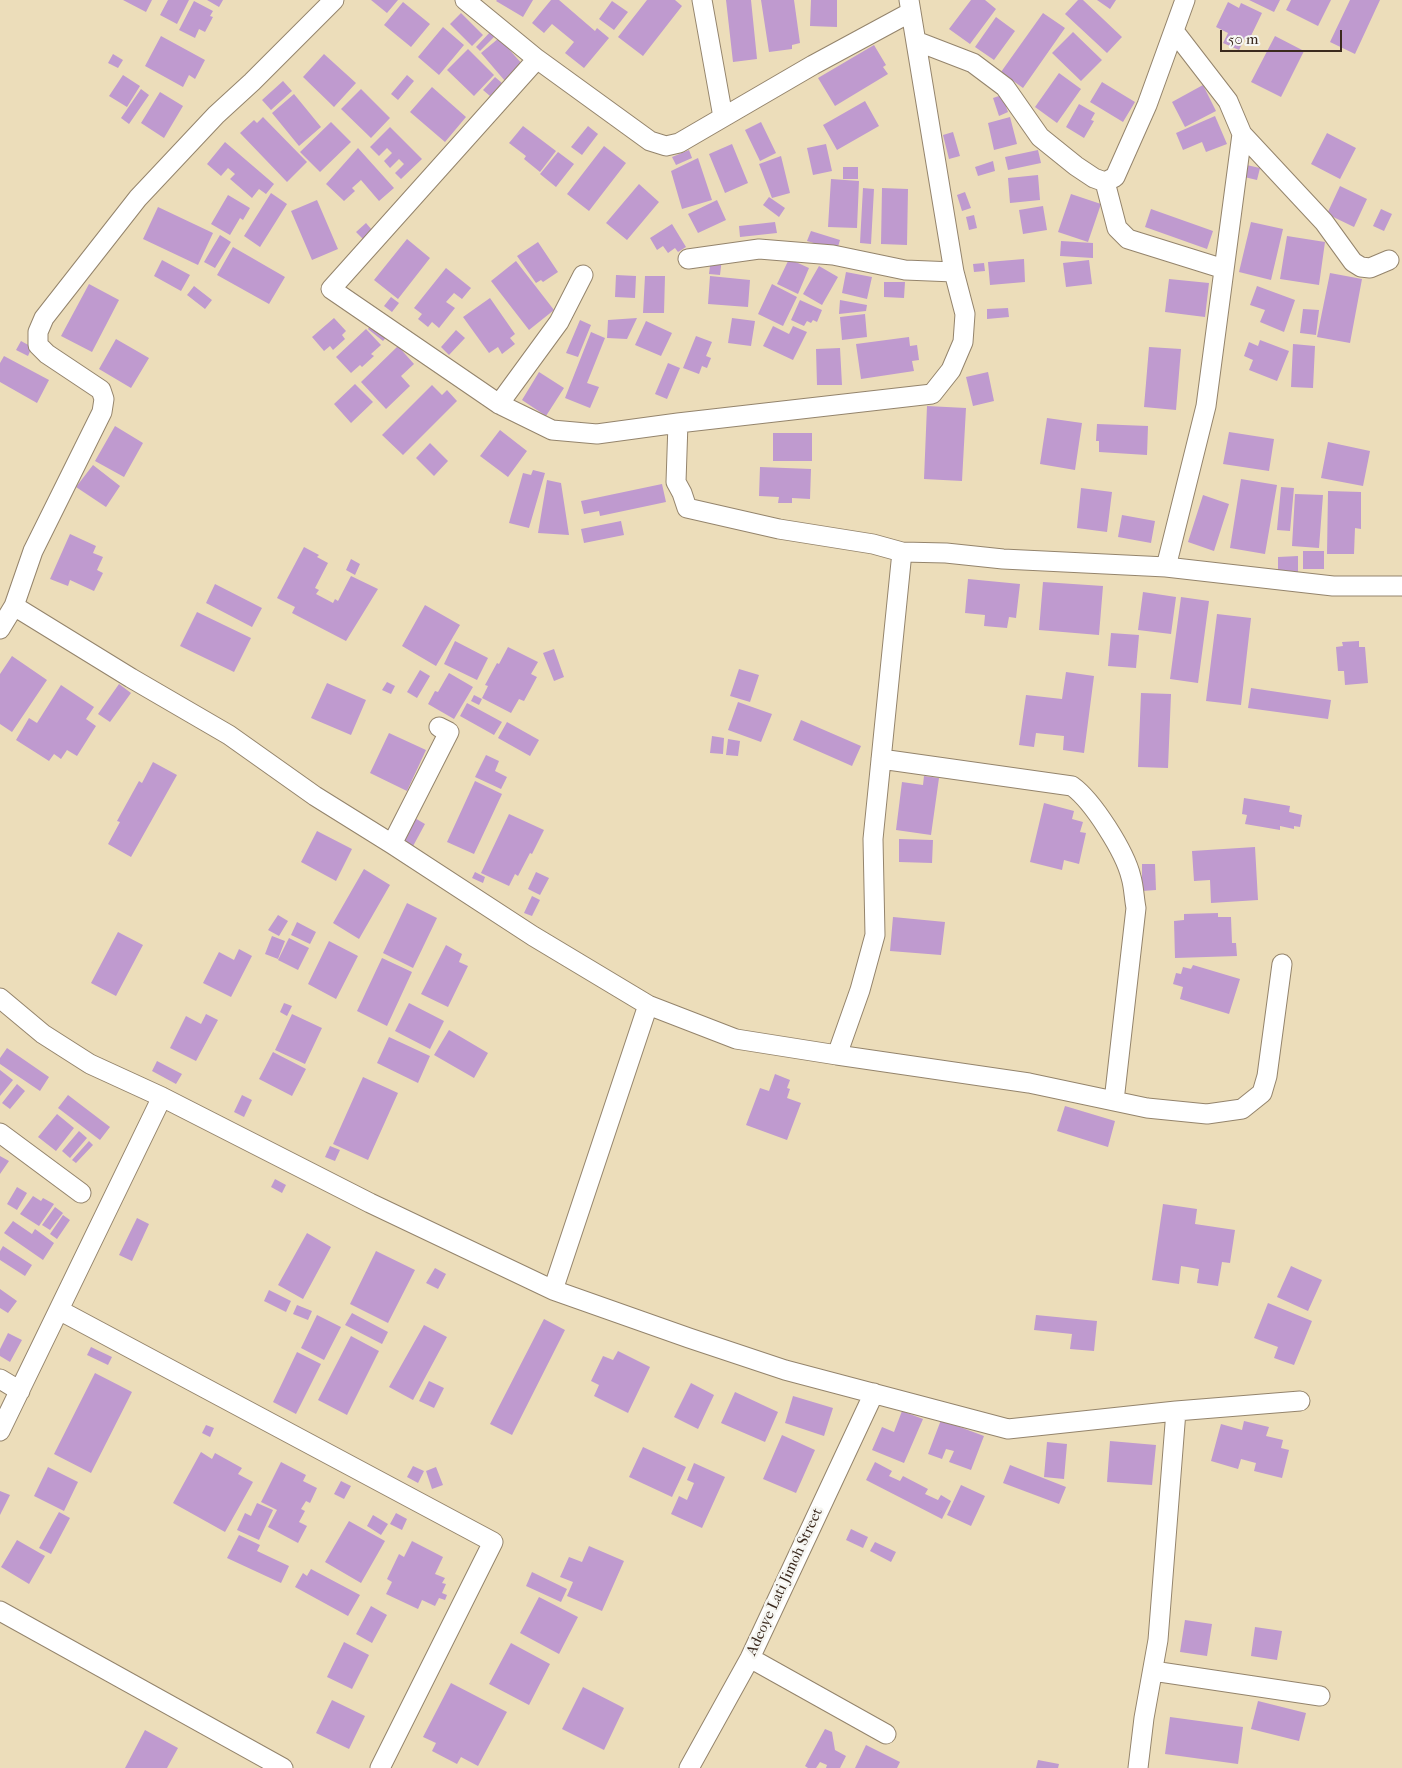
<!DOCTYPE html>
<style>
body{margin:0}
#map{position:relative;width:1402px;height:1768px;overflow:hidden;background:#ecddba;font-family:"IM FELL French Canon",serif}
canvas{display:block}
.scale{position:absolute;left:1220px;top:30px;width:122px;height:22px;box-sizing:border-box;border:2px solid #3b2a1e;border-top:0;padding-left:6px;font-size:15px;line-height:18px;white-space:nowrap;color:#3b2a1e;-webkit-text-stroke:4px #f6f6f2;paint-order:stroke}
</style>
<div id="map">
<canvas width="1402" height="1768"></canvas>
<div class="scale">50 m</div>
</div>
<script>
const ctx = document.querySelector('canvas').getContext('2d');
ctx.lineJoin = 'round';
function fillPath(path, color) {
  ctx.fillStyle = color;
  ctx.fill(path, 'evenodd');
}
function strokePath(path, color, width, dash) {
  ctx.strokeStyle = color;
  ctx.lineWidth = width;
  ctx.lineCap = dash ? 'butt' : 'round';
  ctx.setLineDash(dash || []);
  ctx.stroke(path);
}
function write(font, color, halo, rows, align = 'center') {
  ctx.font = font + ' "IM FELL French Canon",serif';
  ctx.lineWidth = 5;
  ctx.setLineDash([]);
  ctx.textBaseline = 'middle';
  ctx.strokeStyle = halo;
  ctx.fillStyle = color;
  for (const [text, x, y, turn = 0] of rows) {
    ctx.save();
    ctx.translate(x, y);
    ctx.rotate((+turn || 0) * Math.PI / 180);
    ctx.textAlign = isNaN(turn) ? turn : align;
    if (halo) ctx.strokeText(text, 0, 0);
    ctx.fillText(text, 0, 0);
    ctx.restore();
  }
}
fillPath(new Path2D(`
 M123,0H152L146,12Z
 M168,0H189L177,24L160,15Z
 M207,0H223L219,7Z
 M371,0H398L387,13Z
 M497,0H533L523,17L496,1Z
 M551,0H559L595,31L597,28L609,38L584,68L565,53L574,42L552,24L544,33L532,23Z
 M647,0H675L682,6L643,56L618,37Z
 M726,0H751L757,59L733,62Z
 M761,0H794L800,43L792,45V49L769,52Z
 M811,0H837V27L810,26Z
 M971,0H985L996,9L970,44L949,29Z
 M1078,0H1083L1122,37L1107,53L1065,14Z
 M1097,0H1116L1110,9Z
 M1249,0H1280L1274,12Z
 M1291,0H1331L1318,26L1286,10Z
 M1350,0H1380L1355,54L1330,42Z
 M194,1L213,11L210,16L213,17L205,32L199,29L195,38L179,30Z
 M612,1L628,12L614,30L599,19Z
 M403,2L430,24L411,47L384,25Z
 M1228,2L1239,8L1241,3L1262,13L1249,40L1245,38L1239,50L1223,43L1228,33L1216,27Z
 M461,13L483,35L472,46L450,24Z
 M1043,13L1065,28L1023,88L1001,72Z
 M996,17L1015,31L994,60L975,47Z
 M443,27L464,45L439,75L418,57Z
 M492,30L497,34L480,51L476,47Z
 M1073,32L1102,60L1081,81L1052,53Z
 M161,36L205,60L195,79L189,75L183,87L145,66Z
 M1275,36L1304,51L1281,97L1251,82Z
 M499,38L523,65L505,81L481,53Z
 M874,45L886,65L883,67L888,74L835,106L818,78Z
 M468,49L494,75L474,96L447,70Z
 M113,54L123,60L118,68L108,63Z
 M324,54L356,83L334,107L303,77Z
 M1059,73L1081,89L1057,123L1035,107Z
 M123,75L140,86L127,107L109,96Z
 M407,75L414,81L398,100L391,94Z
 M495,77L502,83L490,96L483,90Z
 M283,81L292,91L271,110L262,100Z
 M1102,82L1135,102L1123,122L1090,102Z
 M1203,85L1216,111L1185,127L1172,102Z
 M432,87L466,117L445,142L410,112Z
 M141,89L149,95L129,124L121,118Z
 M361,89L390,118L371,138L341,109Z
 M160,92L183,106L164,138L141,123Z
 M294,94L321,127L299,146L272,113Z
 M1002,95L1008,112L999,116L993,98Z
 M865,101L879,126L837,150L823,125Z
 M1079,104L1095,113L1091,120L1094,121L1084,138L1066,127Z
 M1215,116L1227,144L1206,152L1202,142L1183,150L1176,133Z
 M263,117L307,162L287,182L240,133L254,120L257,123Z
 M1010,117L1017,144L994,150L988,123Z
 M331,122L351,142L320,172L300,152Z
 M761,122L776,153L760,161L745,130Z
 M523,126L556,151L540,172L524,159L526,156L509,143Z
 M588,126L598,134L582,155L571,147Z
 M390,127L422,159L401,179L395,173L404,164L399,159L390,168L384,161L392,153L387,148L379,156L370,147Z
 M953,132L960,156L949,159L943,135Z
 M1327,133L1356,148L1340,179L1311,164Z
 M225,142L274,184L266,194L259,189L252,198L230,179L235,174L228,168L221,176L207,164Z
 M732,144L748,183L725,193L709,154Z
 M826,144L832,171L813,175L807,148Z
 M604,146L626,163L589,211L567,194Z
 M358,148L394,188L379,201L361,180L352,188L355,191L344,201L326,184Z
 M689,150L692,158L676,165L672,157Z
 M1038,150L1041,163L1008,170L1005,157Z
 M558,152L574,164L556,187L540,174Z
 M781,156L790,193L772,198L759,164Z
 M698,158L712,200L682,209L671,171Z
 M993,161L995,171L978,176L975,167Z
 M1242,164L1260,168L1257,180L1240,176Z
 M843,167H858V179H843Z
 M1038,175L1040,200L1010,203L1008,178Z
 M831,179L859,181L857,228L828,227Z
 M639,184L659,202L627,240L606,223Z
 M1340,186L1367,199L1354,227L1327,214Z
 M863,188L874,189L871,244L860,243Z
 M882,188L908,189L907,245L881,244Z
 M965,192L971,208L962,211L957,195Z
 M271,193L287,204L260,247L244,236Z
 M1071,194L1101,204L1088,242L1058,232Z
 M228,195L250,208L243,220L240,218L230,235L211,224Z
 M769,197L785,208L779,217L763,205Z
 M317,200L338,249L312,260L291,211Z
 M717,200L726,220L698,233L688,214Z
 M1043,206L1047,230L1023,234L1019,210Z
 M158,207L213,233L198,265L143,239Z
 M1151,209L1213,231L1207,249L1145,227Z
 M1381,209L1392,214L1384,231L1373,226Z
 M974,215L977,228L969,230L966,217Z
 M775,222L777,233L740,237L739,226Z
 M1251,222L1283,229L1271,280L1239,272Z
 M366,223L372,230L363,239L356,232Z
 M672,224L686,247L678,252L675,248L668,253L663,246L657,250L650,238Z
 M811,231L840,240L837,250L807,241Z
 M220,235L231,242L215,268L204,262Z
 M1287,236L1325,242L1319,285L1280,279Z
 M407,239L430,258L398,299L374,280Z
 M1061,241L1093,243V258L1060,256Z
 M538,242L558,272L543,282L541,280L536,283L517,256Z
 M233,247L285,277L269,304L217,275Z
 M711,258H722L720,275L709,274Z
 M789,259L809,268L798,294L777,284Z
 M1024,259L1025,282L990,285L988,262Z
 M162,260L190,275L181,291L154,276Z
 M1089,260L1092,284L1066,287L1063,263Z
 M516,261L554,310L529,330L491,281Z
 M984,263L985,271L974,272L973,264Z
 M819,266L838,277L822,305L803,294Z
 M446,268L471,288L462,299L454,293L446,302L455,308L439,328L432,322L428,327L418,319L422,314L414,308Z
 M846,272L872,277L867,299L842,293Z
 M1330,273L1362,279L1350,343L1317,337Z
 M616,275L636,276L635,298L615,297Z
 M645,276H665L664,313H643Z
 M710,276L750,280L748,307L708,304Z
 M1169,279L1209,283L1205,317L1165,312Z
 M884,282H905L904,298L884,297Z
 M89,284L119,300L92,352L61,336Z
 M772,284L797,297L783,326L758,314Z
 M194,286L212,300L205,309L187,295Z
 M1257,286L1295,300L1284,332L1260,322L1265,310L1250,305Z
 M391,297L399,303L392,312L384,306Z
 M490,298L515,334L510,338L515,344L502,354L498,347L489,353L463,317Z
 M800,300L822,310L817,322L813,320L811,323L807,321L804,326L791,320Z
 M840,300L867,305L866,311L839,314Z
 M1008,308L1009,317L987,319V309Z
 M1303,309L1319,310L1316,335L1300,333Z
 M865,314L867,337L842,340L840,317Z
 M334,318L346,331L342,335L345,339L333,350L330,346L324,351L312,337Z
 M637,318L627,339L607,338L608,320Z
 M732,318L755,321L751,346L728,343Z
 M580,320L591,325L578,357L566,353Z
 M646,321L672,333L661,356L635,345Z
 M373,322L389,334L383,341L368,329Z
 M773,326L789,334L793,326L807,332L793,360L763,346Z
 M366,329L381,345L371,354L374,356L362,367L360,365L351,373L336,357Z
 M456,330L465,338L449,355L441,347Z
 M591,332L605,338L587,383L599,387L590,408L565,398Z
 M696,336L712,342L706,356L711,358L707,368L702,366L699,374L683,368Z
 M909,337L910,346L917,345L919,360L912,361L914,371L861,379L856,344Z
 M116,339L149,358L131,388L99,369Z
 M1260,340L1289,351L1277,381L1249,370L1253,360L1244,356L1249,342L1258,346Z
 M21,341L32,347L28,356L16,350Z
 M1293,344L1315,346L1313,388L1291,387Z
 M398,346L414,364L401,376L410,386L386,409L361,382Z
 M1149,347L1181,349L1176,410L1144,407Z
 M840,348L842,385H817L816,349Z
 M4,356L49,380L37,403L0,382V363Z
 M668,363L680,368L667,399L655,394Z
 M539,372L564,388L546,416L522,400Z
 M988,372L994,401L973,406L966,377Z
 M355,384L373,402L351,423L334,404Z
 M432,385L442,395L447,390L457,401L403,455L382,435Z
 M927,406L966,408L962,481L924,479Z
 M1047,418L1082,423L1075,470L1040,464Z
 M1097,424L1148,426L1147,455L1099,452V441H1096Z
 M115,426L143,443L124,477L95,461Z
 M500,430L527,451L508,477L480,456Z
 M1229,432L1274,439L1269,471L1223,464Z
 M773,433H812V461H773Z
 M1328,442L1370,451L1363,486L1321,478Z
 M430,443L448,461L434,476L416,458Z
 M93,465L120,486L106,507L76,487Z
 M760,467L811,469L810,499L792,498V503H778L779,497L759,496Z
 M533,470L545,473L529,528L509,523L523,473L531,475Z
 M1241,479L1277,485L1265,554L1230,548Z
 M547,480L561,483L569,535L538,533Z
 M662,484L666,502L600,516L599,511L584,514L581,501Z
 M1281,487L1294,488L1290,531L1277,530Z
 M1081,488L1112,492L1107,532L1077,528Z
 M1328,491L1361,492V529L1355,528L1354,554H1327Z
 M1295,494L1323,495L1319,548L1292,546Z
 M1203,495L1229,504L1214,551L1188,542Z
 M1122,515L1155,521L1151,543L1118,537Z
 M621,521L624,535L584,543L581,529Z
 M70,534L96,546L93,553L103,557L97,570L103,573L94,591L70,580L68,586L50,579Z
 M304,547L319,555L317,557L328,563L315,588L319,590L316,594L333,603L335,599L338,601L351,576L378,589L346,641L292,613L295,607L277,598Z
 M1303,551H1324V569H1303Z
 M1298,556V574H1278V557Z
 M351,559L360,564L355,575L346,570Z
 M968,579L1020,584L1016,618L1009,617L1007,628L984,626L985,615L965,613Z
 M1043,582L1103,586L1099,635L1039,630Z
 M215,584L262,608L252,627L206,603Z
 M1143,592L1176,597L1171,634L1138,630Z
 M1181,597L1209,601L1198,683L1170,679Z
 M425,605L460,625L436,666L402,646Z
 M197,612L251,638L234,672L180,646Z
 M1217,614L1251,618L1241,705L1206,701Z
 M1111,633L1139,635L1136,668L1108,666Z
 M455,641L488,658L477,680L444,664Z
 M1359,641V647H1365L1368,683L1345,685L1344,671H1338L1336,647L1343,646L1342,642Z
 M508,647L538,662L531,674L537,677L524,701L519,699L511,713L482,698L488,686L485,685L497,663L499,664Z
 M554,649L564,677L554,681L543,653Z
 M12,656L47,680L12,732L0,724V674Z
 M739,669L759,675L750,702L730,696Z
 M420,670L430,676L417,698L407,692Z
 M1066,672L1094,676L1084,753L1063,750L1064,736L1036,733L1034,747L1019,745L1026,695L1062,699Z
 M449,673L473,687L454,719L428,704L435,691L438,692Z
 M387,682L395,686L391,694L382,690Z
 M327,683L366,700L351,735L311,718Z
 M119,684L131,693L110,722L98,714Z
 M61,685L94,707L86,719L96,726L77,756L67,750L61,759L54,754L49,761L16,740L29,718L37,723Z
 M1251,688L1331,700L1328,719L1248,708Z
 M1141,693L1171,694L1168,768L1138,767Z
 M474,695L482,699L479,705L471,701Z
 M738,702L772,714L761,742L728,730Z
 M467,703L502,722L494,735L460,716Z
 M801,720L861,746L852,766L793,740Z
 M507,722L539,740L530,756L498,738Z
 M389,733L426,750L407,791L370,773Z
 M712,736L724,738L723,754L710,753Z
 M728,739L740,741L738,756L726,755Z
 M486,755L499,761L495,771L507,777L501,789L475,777Z
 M153,762L177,775L131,857L108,844L120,822L117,821L139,781L142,783Z
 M924,776L939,778L931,835L896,830L902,782L923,785Z
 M475,781L502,794L474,854L447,842Z
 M1244,798L1290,806L1289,812L1302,815L1300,827L1294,826V829L1280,826V830L1245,824L1247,815L1242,814Z
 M1044,803L1074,811L1072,819L1083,822L1080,832L1086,833L1079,864L1064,860L1062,870L1030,862Z
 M509,814L544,830L532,854L530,853L518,876L515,874L509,886L481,873Z
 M413,817L425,824L412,848L400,841Z
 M317,831L352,849L336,881L301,862Z
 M899,839L933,840L932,863L899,862Z
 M1255,847L1258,900L1211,903L1210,880L1194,881L1192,851Z
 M1142,864H1155L1156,890L1142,891Z
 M364,869L390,885L359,939L333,923Z
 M475,872L485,877L483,883L472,878Z
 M536,872L549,878L540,895L528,889Z
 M532,896L540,900L532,916L524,913Z
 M407,903L437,918L413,968L383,953Z
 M1218,913V917H1231L1232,943H1236L1237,956L1175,958L1174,921L1184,920V914Z
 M278,915L288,921L279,936L268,930Z
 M893,917L945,922L941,955L890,951Z
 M297,922L316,932L310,944L291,935Z
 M118,932L143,945L116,996L91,983Z
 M272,936L285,941L278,959L265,954Z
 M289,938L309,948L298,970L278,960Z
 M329,941L358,956L336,999L308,984Z
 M446,945L462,954L459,962L468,966L448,1007L421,994Z
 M239,949L252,956L231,997L203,983L219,952L234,960Z
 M382,958L412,972L387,1026L357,1011Z
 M1193,965L1240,979L1229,1014L1180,999L1183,987L1173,984L1176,973L1181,974L1183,967L1191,969Z
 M284,1003L292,1006L287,1016L280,1012Z
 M409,1003L444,1021L430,1049L395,1031Z
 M206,1014L218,1020L196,1061L170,1048L186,1016L201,1024Z
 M292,1014L322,1028L305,1064L275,1050Z
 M449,1030L488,1053L474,1078L434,1055Z
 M389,1037L430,1056L418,1083L377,1063Z
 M7,1048L49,1077L40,1091L0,1064V1058Z
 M273,1052L306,1069L292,1096L259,1079Z
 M157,1061L182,1074L176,1084L152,1071Z
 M0,1070L13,1080L0,1096Z
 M775,1074L790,1080L787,1088L790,1089L787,1098L801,1103L787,1140L746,1125L760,1088L769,1091Z
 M363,1077L398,1093L368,1160L333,1144Z
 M17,1084L25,1091L10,1109L2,1103Z
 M68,1095L110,1127L100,1140L58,1108Z
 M242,1095L252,1100L244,1117L234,1112Z
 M1065,1106L1115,1121L1108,1147L1057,1131Z
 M57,1114L74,1128L56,1151L38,1137Z
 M79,1131L87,1138L70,1158L62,1151Z
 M89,1141L93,1145L76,1163L72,1160Z
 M330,1146L340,1150L335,1161L325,1157Z
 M0,1156L9,1161L0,1174Z
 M275,1179L286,1185L282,1193L271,1187Z
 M17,1187L27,1193L17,1210L7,1204Z
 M33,1196L41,1201L43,1198L54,1204L39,1226L20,1214Z
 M1163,1204L1197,1209L1195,1224L1235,1230L1230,1263L1222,1262L1218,1286L1197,1283L1199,1269L1181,1266L1179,1284L1152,1280Z
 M55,1207L63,1213L50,1230L42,1225Z
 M63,1215L70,1220L57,1239L50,1234Z
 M137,1218L149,1224L132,1261L119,1255Z
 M13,1221L32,1234L35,1229L54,1243L43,1260L4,1233Z
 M307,1233L331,1247L303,1299L278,1285Z
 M3,1246L32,1265L25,1276L0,1260V1251Z
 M376,1251L415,1270L388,1323L350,1304Z
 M1291,1266L1322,1280L1308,1311L1277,1297Z
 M435,1268L446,1274L438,1289L426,1283Z
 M0,1289L17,1301L8,1313L0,1308Z
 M269,1290L291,1301L286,1312L264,1301Z
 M1268,1303L1312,1321L1294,1365L1274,1358L1278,1347L1254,1338Z
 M297,1305L312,1311L308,1320L293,1314Z
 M352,1313L388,1332L382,1344L345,1325Z
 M317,1315L341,1327L324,1360L301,1348Z
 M1036,1315L1097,1321L1094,1351L1070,1349L1072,1334L1034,1330Z
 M544,1319L565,1330L512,1435L490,1424Z
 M424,1325L447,1337L413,1400L389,1387Z
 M8,1333L22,1340L10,1362L0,1356V1349Z
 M351,1336L379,1351L347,1415L318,1400Z
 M91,1347L112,1357L108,1365L87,1355Z
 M618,1351L650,1367L628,1413L594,1396L599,1385L591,1381L603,1356L613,1360Z
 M297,1352L321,1364L296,1414L273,1402Z
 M95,1373L132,1392L91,1473L54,1454Z
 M429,1381L444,1388L434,1408L419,1401Z
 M691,1383L714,1395L698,1429L674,1417Z
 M735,1392L778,1412L765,1442L721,1423Z
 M793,1396L833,1408L824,1436L785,1423Z
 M902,1411L923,1419L904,1463L872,1450L882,1427L894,1432Z
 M941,1420L984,1436L971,1470L949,1462L954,1451L946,1449L942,1459L928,1454Z
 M1244,1421L1269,1427L1266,1436L1283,1440L1281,1448L1289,1450L1282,1478L1254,1471L1256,1463L1241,1459L1238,1469L1211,1461L1221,1424L1242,1430Z
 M206,1425L214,1428L210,1437L202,1433Z
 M782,1435L815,1450L796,1493L763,1479Z
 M1110,1441L1156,1445L1152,1485L1107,1482Z
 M1047,1442L1067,1444L1064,1479L1044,1477Z
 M643,1447L686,1467L672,1497L629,1477Z
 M201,1452L212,1459L215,1453L242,1468L238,1474L253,1482L225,1532L173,1503Z
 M281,1462L306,1475L303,1481L317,1488L310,1503L306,1501L301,1509L305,1511L299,1522L307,1526L298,1543L268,1527L277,1510L261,1502Z
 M875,1462L892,1471L889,1476L900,1481L903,1476L928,1489L925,1494L938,1500L941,1495L951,1501L942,1519L866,1480Z
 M694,1463L725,1477L702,1528L671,1514L679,1496L687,1500L694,1483L687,1480Z
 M1010,1465L1066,1487L1059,1504L1003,1483Z
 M413,1466L424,1471L418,1483L407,1477Z
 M48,1467L78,1482L64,1511L34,1496Z
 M436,1467L443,1485L432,1489L426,1471Z
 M341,1481L351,1486L344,1499L334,1494Z
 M961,1485L985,1496L971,1526L947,1515Z
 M0,1491L10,1495L0,1515Z
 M257,1503L273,1510L259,1540L237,1530L245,1513L251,1516Z
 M59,1512L70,1518L51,1554L39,1548Z
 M396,1513L407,1519L402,1530L390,1524Z
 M373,1515L388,1524L381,1535L367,1526Z
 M349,1521L385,1541L361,1583L325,1562Z
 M851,1529L868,1537L863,1548L846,1540Z
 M239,1535L260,1545L257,1551L289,1566L281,1583L227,1558Z
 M17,1540L45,1556L29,1584L1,1567Z
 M412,1541L443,1557L435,1574L445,1578L442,1583L446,1584L442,1593L447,1595L445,1600L439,1598L435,1606L422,1600L418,1609L386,1594L392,1582L387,1579L399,1554L404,1557Z
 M875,1542L896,1552L891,1562L870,1551Z
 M589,1546L624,1561L602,1611L567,1596L573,1582L560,1577L569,1557L582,1562Z
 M311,1569L360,1595L348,1616L295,1587L303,1573L307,1576Z
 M532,1572L567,1589L561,1602L526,1586Z
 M539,1597L578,1617L559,1654L520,1633Z
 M371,1606L387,1615L372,1643L356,1634Z
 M1185,1620L1212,1624L1207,1656L1180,1652Z
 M1255,1627L1282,1631L1277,1660L1251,1656Z
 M344,1642L369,1655L352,1689L327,1677Z
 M511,1643L550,1664L529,1705L489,1684Z
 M451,1683L507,1712L478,1766L461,1757L457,1764L432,1751L436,1743L423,1737Z
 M583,1687L624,1708L604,1750L562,1729Z
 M332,1700L365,1716L349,1749L316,1733Z
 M1258,1701L1306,1713L1299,1741L1251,1729Z
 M1170,1717L1243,1727L1238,1764L1165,1754Z
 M825,1729L832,1732L835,1750L846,1756L840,1768H826L827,1765L820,1762L816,1768H808L805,1766Z
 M145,1730L178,1748L167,1768H125Z
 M866,1745L900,1762L897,1768H855Z
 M1038,1760L1059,1764L1058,1768H1036Z`), '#bf9acf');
const minor = new Path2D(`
 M334,0L252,82L216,115L138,198L44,318L38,332V345L47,354L101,390L104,399L102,412L33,551L14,606L131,678L229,735L315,796L392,844L533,936L648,1005L736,1039L837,1055L860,990L875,935L873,839L902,552
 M465,0L537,59L650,141L666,146L679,143L813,65L911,12
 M702,0L723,117
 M916,41L973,63L1005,87L1040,137L1076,166L1094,178L1105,182L1115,177L1147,105L1185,0
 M537,59L331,289L499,404L552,430L597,434L678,423L932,394L951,370L963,342L965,314L954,272L909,0
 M1242,134L1324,222L1353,262L1361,267L1370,268L1389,260
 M1105,182L1117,228L1128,239L1224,269
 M688,259L759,249L833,255L905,270L954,272
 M499,404L559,322L583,275
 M678,423L676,482L682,493L687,508L779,529L873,544L902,552L946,553L1003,559L1166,567L1333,586H1402
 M1166,567L1206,406L1242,134L1228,101L1174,31
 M0,629L14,606
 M881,759L1072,786C1093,801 1125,852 1131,877C1134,887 1134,898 1136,908L1114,1101
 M392,844L449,732L439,727
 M0,998L43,1034L90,1064L162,1097L370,1203L553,1290L648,1005
 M837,1055L1029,1083L1147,1108L1207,1114L1242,1109L1262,1093L1267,1076L1282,964
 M0,1133L81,1193
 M553,1290L689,1338L785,1370L1008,1429L1176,1411L1300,1401
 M59,1310L493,1542L380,1768
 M0,1379L20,1391
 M0,1431L162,1097
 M0,1611L283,1768
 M750,1658L886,1734
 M1153,1671L1320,1696
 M689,1768L750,1658L874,1393
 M1138,1768L1144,1718L1158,1640L1176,1411`);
strokePath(minor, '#94846c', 21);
strokePath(minor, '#fff', 19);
write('15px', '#3b2a1e', '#f6f6f2', [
 ["Adeoye Lati Jimoh Street",785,1582,-65]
]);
</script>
